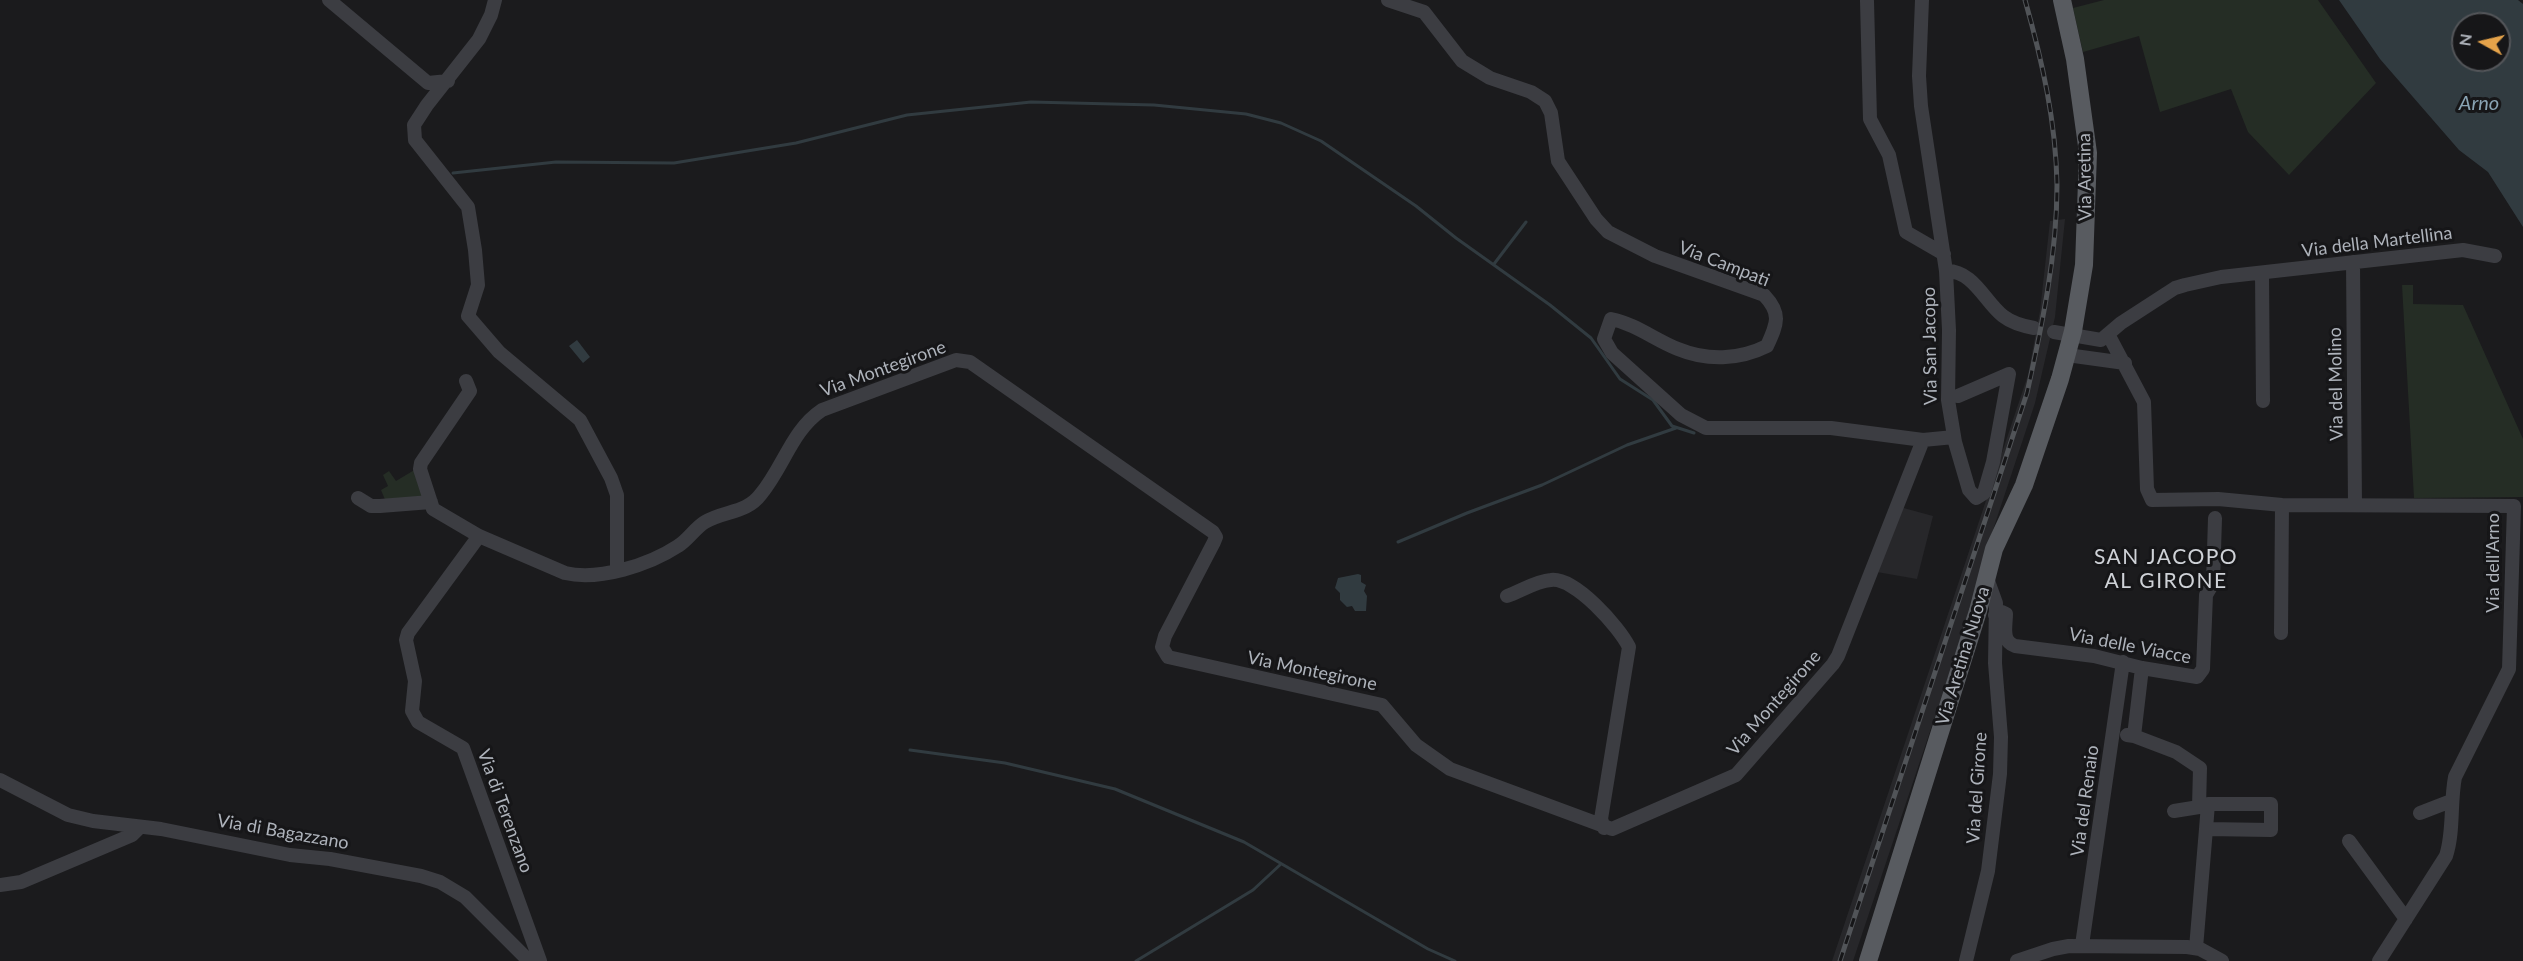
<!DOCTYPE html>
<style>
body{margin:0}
#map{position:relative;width:2523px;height:961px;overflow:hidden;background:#1b1b1d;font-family:Lato,sans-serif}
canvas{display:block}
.north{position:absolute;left:2451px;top:12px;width:60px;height:60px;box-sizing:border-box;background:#161618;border:2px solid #535559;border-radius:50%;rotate:278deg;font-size:16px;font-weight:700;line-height:24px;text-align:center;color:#aeb3bb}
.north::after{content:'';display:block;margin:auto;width:21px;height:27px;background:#e5a34a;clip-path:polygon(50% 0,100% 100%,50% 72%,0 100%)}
</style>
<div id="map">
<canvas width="2523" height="961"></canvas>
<div class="north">N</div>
</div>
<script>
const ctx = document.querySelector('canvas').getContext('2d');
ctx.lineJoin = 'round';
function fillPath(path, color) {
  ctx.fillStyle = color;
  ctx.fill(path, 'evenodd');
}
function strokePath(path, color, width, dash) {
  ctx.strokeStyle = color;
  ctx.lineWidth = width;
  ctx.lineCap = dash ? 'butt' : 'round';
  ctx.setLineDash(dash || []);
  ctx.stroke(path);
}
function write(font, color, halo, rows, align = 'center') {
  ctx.font = font + ' Lato,sans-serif';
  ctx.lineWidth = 6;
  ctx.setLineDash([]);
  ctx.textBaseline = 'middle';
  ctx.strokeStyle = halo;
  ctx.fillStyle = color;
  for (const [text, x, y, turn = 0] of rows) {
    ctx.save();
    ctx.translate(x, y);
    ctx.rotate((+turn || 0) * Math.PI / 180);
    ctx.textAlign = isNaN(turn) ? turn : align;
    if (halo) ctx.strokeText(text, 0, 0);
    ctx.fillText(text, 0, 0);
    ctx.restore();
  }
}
fillPath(new Path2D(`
 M2065,219L2055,317L2035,403L1988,545L1964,630L1853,961H1832L2028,375L2040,311L2050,221Z
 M1900,507L1933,516L1917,579L1877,572Z`), '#27272a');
fillPath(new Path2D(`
 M2104,0H2318L2376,83L2289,175L2248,132L2231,89L2160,112L2139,36L2083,52L2073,8Z
 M2402,285H2413V304L2463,305L2523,439V497L2414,498Z
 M416,469L427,496L386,502L381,490L388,486L383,475L389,471L396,481Z`), '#252d25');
fillPath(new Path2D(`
 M2339,0H2518L2523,4V227L2488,172L2459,150L2380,59ZM2463,24H2499V60H2463Z
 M577,340L590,357L583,363L569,346Z
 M1358,574L1361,575V582L1366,585L1364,591L1367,596L1366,611H1355L1352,606L1347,607L1340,600V593L1335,588L1338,578Z`), '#313b40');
strokePath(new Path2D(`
 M453,173L556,162L674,163L796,143L907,115L1031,102L1154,105L1246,114L1281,123L1321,141L1416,206L1456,238L1550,305L1591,338L1620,379L1653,400L1672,426L1694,433
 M1494,264L1526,222
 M1398,542L1467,513L1542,485L1627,445L1676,428
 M910,750L1005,763L1115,789L1244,842L1428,949L1455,961
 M1136,961L1253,890L1281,864`), '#313b40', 3);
strokePath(new Path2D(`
 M329,0L428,83L448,81
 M495,0L491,15L479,39L427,105L414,125L415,140L468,207L475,250L478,285L468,316L499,352L580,420L611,478L617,495V571
 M1388,0L1424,12L1462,61L1490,78L1531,92L1545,101L1551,113L1558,161L1596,219L1608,232L1655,256L1764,295C1782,314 1777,324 1767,346C1739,360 1707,361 1678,349C1655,340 1636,324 1611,319L1604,339L1612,353L1681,415L1706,428H1831L1923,440L1954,437
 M1922,0L1919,76L1921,106L1946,271L1949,330L1948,400L1955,442L1969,490L1976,498L1984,493L1993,462L2009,374
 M1867,1L1870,119L1889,155L1906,232L1944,254
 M2353,262L2355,505
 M1946,271C1973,270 1985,302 2003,316C2012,323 2023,326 2034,328
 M2262,273L2263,401
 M2054,332L2101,340L2121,323L2175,288L2185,285L2221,277L2463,250L2495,256
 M2108,334L2144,402L2147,489L2152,500L2218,499L2282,505L2514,506L2509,669L2455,777C2450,803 2454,832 2446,856L2379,961
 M2067,355L2125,363
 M466,381L470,391L421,463L420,469L433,509L479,536L565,573C599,581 649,565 678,546C688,540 695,528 705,522C725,510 746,514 761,494C784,466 792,430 822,410L956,360L970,362L1213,532L1216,537L1214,542L1165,636L1162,647L1168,657L1382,705L1416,745L1450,769L1612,829L1736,775L1833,664L1838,656L1923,440
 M1958,396L2009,374
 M358,498L371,506H380L431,502
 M479,536L408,633L406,640L415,681L412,711L418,722L463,748L540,961
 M1507,596C1521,591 1536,581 1551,580C1575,577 1619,627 1629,647L1601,819L1604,828
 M1995,615L2002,612L2006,614C2006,626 2001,641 2015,646L2094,656L2142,668L2197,677L2203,669L2206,595L2213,583L2215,518
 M2281,633L2282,505
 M2127,735L2134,736L2142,668
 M2134,736L2176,752L2200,768L2199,807L2174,811
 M0,780L68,815L93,821L161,829L290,855L330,859L421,876L440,882L465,897L526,958L538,959
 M2420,813L2451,801
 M2349,841L2406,919
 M0,885L21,882L132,835L139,828
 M2082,945L2123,662
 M2196,948L2206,829L2271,830V804H2208L2206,829
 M1966,961L1988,871L2000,774L2001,737L1995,663L1996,603L1987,578
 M2017,961L2053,949L2069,946L2187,947L2200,949L2222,961`), '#3c3d42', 14);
strokePath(new Path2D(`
 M1868,961L1978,611L1994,549L2024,485L2060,379L2073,331L2084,265L2088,153L2075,59L2062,0`), '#585b60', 18);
const rail = new Path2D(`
 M1840,961L2027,393C2042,325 2057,256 2057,185C2056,122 2042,60 2025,0`);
strokePath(rail, '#515458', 5);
strokePath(rail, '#161618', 3, [9]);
write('18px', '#aeb3bb', '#161618', [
 ["Via Aretina",2085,177,-91],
 ["Via della Martellina",2377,242,-7],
 ["Via Campati",1724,264,21],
 ["Via San Jacopo",1930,346,-91],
 ["Via Montegirone",883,369,-20],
 ["Via del Molino",2336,384,-91],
 ["Via dell'Arno",2493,563,-90],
 ["Via delle Viacce",2130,646,11],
 ["Via Aretina Nuova",1963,656,-73],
 ["Via Montegirone",1312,671,12],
 ["Via Montegirone",1774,703,-49],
 ["Via del Girone",1977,788,-86],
 ["Via del Renaio",2085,801,-82],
 ["Via di Terenzano",505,811,70],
 ["Via di Bagazzano",283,832,10]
]);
write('italic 20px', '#89a3b3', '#161618', [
 ["Arno",2479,104]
]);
ctx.letterSpacing = '1.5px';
write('21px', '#cfd2d7', '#161618', [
 ["SAN JACOPO",2166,557],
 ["AL GIRONE",2166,581]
]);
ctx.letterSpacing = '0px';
</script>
